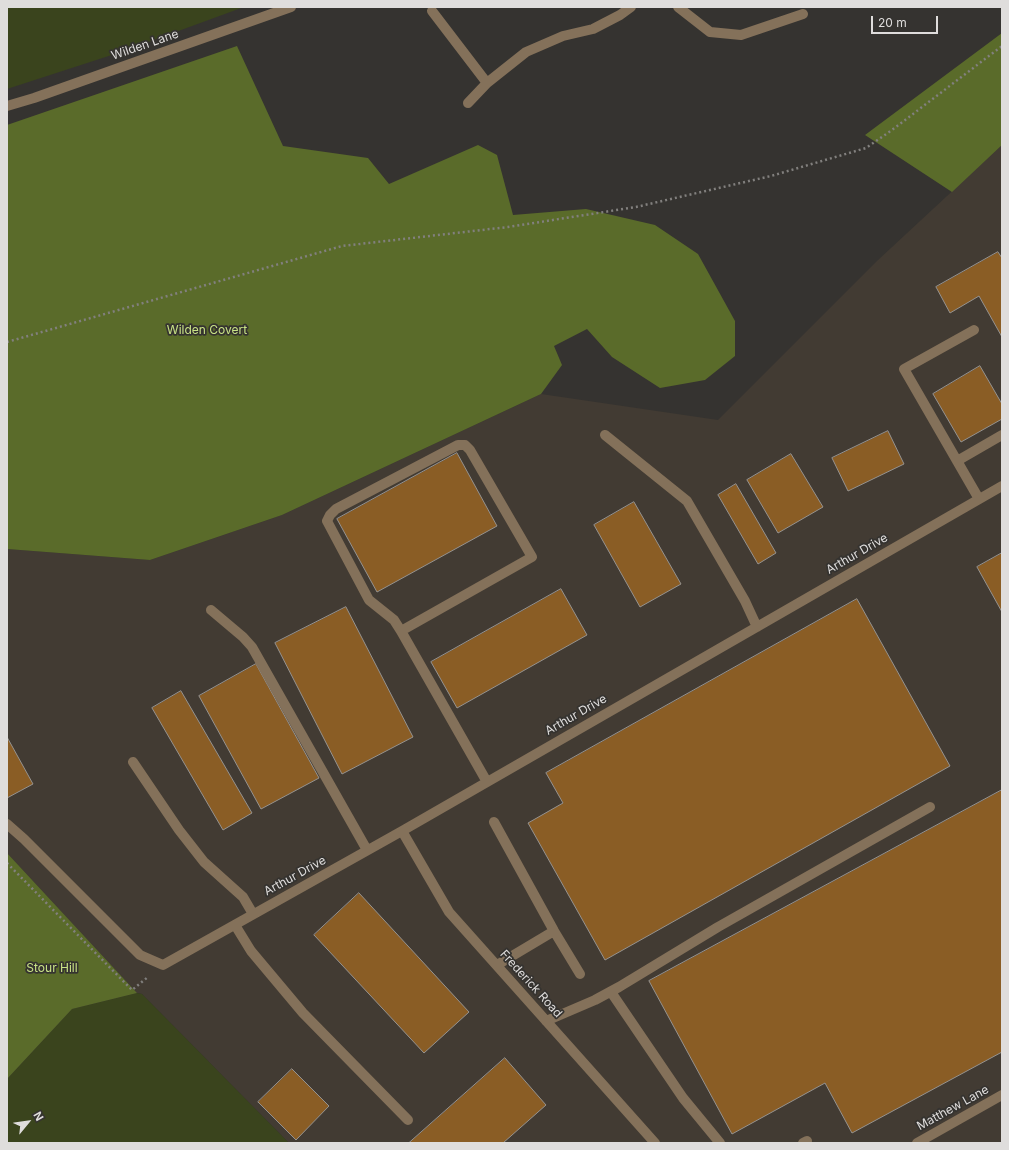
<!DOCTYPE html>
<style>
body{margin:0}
#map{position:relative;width:1009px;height:1150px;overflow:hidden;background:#353330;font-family:Inter,sans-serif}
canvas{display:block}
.frame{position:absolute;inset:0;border:8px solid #dfdddc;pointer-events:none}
.north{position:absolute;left:8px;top:1102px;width:40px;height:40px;-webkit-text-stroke:3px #353330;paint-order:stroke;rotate:61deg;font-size:11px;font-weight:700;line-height:16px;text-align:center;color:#dfdddc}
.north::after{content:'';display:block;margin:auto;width:14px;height:18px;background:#dfdddc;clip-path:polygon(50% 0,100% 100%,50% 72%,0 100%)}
.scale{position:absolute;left:871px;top:16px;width:67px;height:18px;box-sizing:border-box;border:2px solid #dfdddc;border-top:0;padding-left:5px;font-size:12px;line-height:14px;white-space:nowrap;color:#dfdddc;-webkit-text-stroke:3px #353330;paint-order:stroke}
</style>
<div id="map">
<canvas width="1009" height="1150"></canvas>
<div class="frame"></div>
<div class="north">N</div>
<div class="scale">20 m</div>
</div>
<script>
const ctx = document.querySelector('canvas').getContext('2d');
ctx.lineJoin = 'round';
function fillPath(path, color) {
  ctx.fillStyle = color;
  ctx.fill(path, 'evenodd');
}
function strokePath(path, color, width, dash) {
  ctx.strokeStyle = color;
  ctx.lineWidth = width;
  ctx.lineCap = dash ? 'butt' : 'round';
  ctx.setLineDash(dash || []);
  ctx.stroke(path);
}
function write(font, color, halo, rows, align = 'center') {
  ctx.font = font + ' Inter,sans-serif';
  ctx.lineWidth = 3.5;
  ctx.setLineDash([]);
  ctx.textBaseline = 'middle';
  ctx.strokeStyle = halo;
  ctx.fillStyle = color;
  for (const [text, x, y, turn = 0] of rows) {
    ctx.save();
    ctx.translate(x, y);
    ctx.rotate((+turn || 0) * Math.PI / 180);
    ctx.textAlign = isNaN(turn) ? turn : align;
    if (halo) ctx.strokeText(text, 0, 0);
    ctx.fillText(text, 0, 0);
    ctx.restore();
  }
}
fillPath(new Path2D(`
 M1002,145V1143H289L142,994L137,993L7,853V549L150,560L282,515L541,394L718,420L878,260Z`), '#423b33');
fillPath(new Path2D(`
 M7,7H244L121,52L7,89Z
 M137,993L142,994L289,1143H7V1079L72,1009Z`), '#3a441d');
fillPath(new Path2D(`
 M1002,33V145L952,192L865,135Z
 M237,46L283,146L368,158L389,184L478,145L497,155L513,215L586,209L655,225L698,254L735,321V356L705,380L660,388L612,357L587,329L554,346L562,365L541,394L282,515L150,560L7,549V125Z
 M7,853L137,993L72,1009L7,1079Z`), '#5a6b2a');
const building = new Path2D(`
 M998,252L1002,258V337L979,296L950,313L936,287Z
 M980,366L1002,404V419L961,442L933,394Z
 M888,431L904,464L848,491L832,458Z
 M457,453L497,526L377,592L337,519Z
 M791,454L823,507L778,533L747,480Z
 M736,484L776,553L758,564L718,495Z
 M634,502L681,584L640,607L594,525Z
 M1002,553V612L977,567Z
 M561,589L587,635L457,708L431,662Z
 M857,599L950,766L605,960L528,823L563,803L546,773Z
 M346,607L413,737L342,774L275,643Z
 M256,664L319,778L261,809L199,696Z
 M181,691L252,813L223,830L152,708Z
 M7,737L33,784L7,798Z
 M1002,790V1052L852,1133L825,1083L732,1134L649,981Z
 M359,893L469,1012L424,1053L314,935Z
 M505,1058L546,1105L503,1143H409Z
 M292,1069L329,1106L296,1140L258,1102Z`);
fillPath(building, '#8a5d25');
strokePath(building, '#95928f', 1);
strokePath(new Path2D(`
 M7,342L342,246L508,227L636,207L771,176L866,148L892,130L1002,46
 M7,863L132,990L148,977`), '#82807e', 2.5, [2, 3]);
strokePath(new Path2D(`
 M678,7L710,32L741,35L803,14
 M432,11L487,83
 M468,103L487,83L526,52L563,36L593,29L620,15L631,7
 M7,106L34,98L291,7
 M974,330L904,369L979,499
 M605,435L687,501L745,601L757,627
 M957,461L1002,435
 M211,610L243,637L252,647L367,850
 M401,631L394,620L369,600L327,521L330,515L336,509L458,445H465L470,450L532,557L401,631L487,782
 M133,762L179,830L204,862L243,897L253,914
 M494,822L554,931L580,974
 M7,824L24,839L140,955L163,965L402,831L1002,486
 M402,831L449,912L655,1143
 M235,925L251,951L303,1013L408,1120
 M497,965L554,931
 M611,992L683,1098L720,1143
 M546,1021L595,1000L619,987L718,927L930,807
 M803,1143L807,1141
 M917,1143L1002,1095`), '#84715a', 10);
write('12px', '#dfdddc', '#353330', [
 ["Wilden Lane",145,45,-19],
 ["Arthur Drive",857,554,-30],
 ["Arthur Drive",576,715,-30],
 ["Arthur Drive",295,876,-29],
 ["Frederick Road",531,984,48],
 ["Matthew Lane",953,1108,-29]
]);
write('12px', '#c9e386', '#353330', [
 ["Wilden Covert",207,330],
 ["Stour Hill",52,968]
]);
</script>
